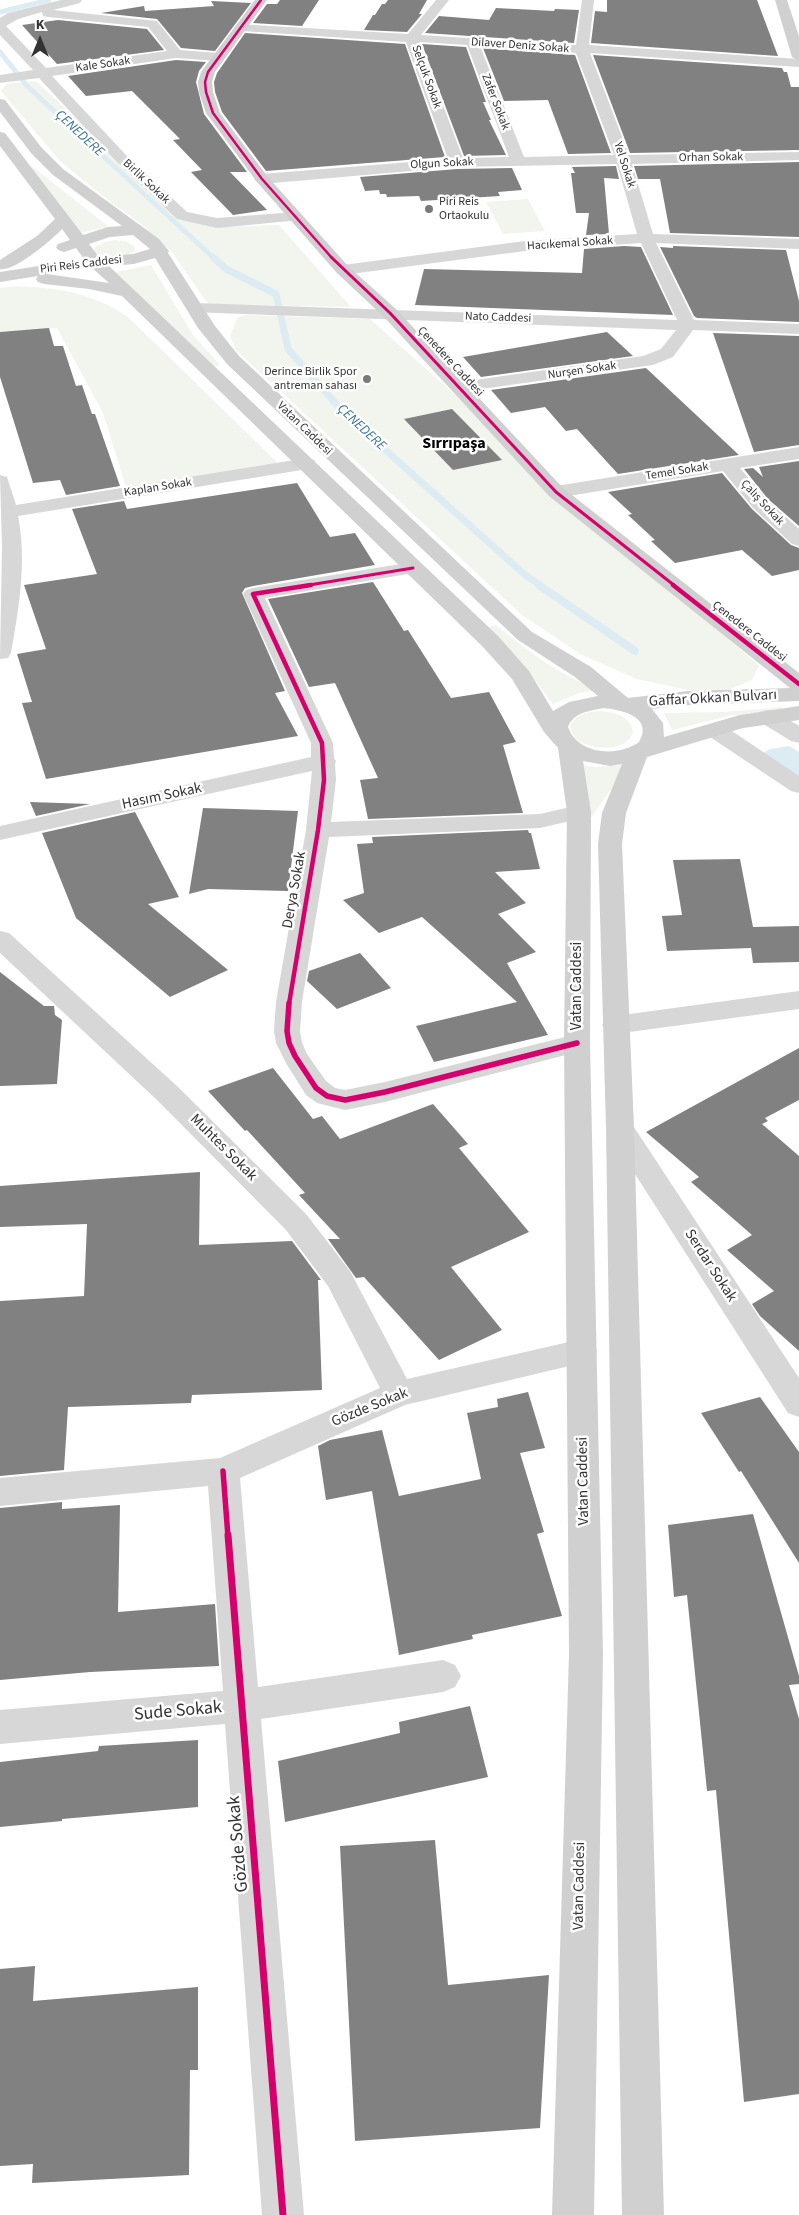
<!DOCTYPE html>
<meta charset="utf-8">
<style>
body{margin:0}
#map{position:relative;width:799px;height:2215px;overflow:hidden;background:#fff;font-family:"Source Sans 3",sans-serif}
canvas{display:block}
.north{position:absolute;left:15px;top:15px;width:50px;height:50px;-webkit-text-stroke:4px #fff;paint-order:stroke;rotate:0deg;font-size:14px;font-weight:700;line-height:20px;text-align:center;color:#333}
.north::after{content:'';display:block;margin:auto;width:18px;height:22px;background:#333;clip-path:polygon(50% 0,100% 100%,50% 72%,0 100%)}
</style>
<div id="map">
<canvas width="799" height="2215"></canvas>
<div class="north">K</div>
</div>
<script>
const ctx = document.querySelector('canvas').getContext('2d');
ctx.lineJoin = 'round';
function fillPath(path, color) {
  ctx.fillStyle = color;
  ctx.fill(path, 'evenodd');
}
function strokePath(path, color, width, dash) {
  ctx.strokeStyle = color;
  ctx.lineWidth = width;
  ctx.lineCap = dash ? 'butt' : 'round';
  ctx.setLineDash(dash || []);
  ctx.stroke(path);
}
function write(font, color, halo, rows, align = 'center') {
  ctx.font = font + ' "Source Sans 3",sans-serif';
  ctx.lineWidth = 5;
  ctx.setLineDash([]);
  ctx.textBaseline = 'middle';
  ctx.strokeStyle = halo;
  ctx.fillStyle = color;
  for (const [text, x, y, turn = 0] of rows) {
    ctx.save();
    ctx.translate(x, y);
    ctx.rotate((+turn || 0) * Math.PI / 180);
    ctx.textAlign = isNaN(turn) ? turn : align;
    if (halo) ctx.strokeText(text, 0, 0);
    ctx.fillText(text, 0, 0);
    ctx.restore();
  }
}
fillPath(new Path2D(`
 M36,81L184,220L219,227L279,225L351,307L208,304L171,251L136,220L109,201L60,161L1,91L6,84Z
 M33,167L109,227L79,233L29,168Z
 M528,199L545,231L503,234L486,202Z
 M114,240L125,241L135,247V250C125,259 105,260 94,252L95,247L105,242Z
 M151,265L193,335L220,365L211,367L116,272Z
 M15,286C59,288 91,292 128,317L283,468L128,493L103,413L57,328L0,332V288Z
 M245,315L370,319L759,666L752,680L726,691H693L637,679L580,654L522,615L236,350L230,336L237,318Z
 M496,625C529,652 559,675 599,690L579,693L553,704L520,661L483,628Z
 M782,707V710L728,716L672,730L664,713L725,712Z
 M600,711C614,712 631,716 633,732C626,754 589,750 575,738L570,727C575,714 588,712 600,711Z
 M577,763L593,767L628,765L585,826Z`), '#f1f5ed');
fillPath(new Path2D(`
 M789,746L799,752V781L762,754L770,749Z`), '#ddebf3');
strokePath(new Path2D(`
 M0,12L49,0
 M0,52L28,87L214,258`), '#ddebf3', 5);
strokePath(new Path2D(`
 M213,257L226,269L276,294L288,349L342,411L524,574L541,586`), '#ddebf3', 7);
strokePath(new Path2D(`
 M539,585L635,651`), '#ddebf3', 8);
fillPath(new Path2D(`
 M280,0H319L302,26L253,23L267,4H277Z
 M388,0H427L419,14H422L407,32L364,30L373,15H375L382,4H385Z
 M607,0H757L778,56L591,43L595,11L607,12Z
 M211,1L251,3L215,51L181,48L157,19L101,13L144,6L145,11L214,6Z
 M496,8L554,11L555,9L579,10L574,43L425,33L439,16L489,20Z
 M58,20L147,29L164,50L57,64L22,25Z
 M245,33L405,44L445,157L266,171L222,112L215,92L214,82L217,73Z
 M422,44L466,47L486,102H483L491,120H489L506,155L464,156Z
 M483,48L575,55L611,153L568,154L548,100L504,101Z
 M593,55L782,68L784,72H787L791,87H799V150L630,153Z
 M176,60L206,62L199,71L196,82L204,114L247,172H230L267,210L233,215L191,172L202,170L173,140L180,139L132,91L86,96L68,76Z
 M799,162V237L670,233L660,179H638L634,166Z
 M616,166L619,179L604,178L609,234L586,235L589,213H576L571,173H575L572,167Z
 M512,168L522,190L498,192L500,196L421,201L419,196L387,197L386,194H380L379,190L365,191L360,177L457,169Z
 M624,246L641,247L673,315L415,305L424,269L582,273L584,249Z
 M673,246L786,250L799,301V322L697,318L694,316L660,247L673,248Z
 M49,328L54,346H63L76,386L82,385L92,414H95L120,486L66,495L60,480L33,483L0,377V332Z
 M607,332L633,356L481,377L463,357Z
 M713,333L799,336V445L754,452Z
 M646,368L739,455L618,474L577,429L566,431L545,407L511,413L491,390Z
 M452,409L502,460L453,470L404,419Z
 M799,461V526L768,499L744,469L753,468L763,477L759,467Z
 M722,473L752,509L791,545L799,548V570L772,576L742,550L675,563L651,541L655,540L628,515L632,514L608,492Z
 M297,483L330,537L355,533L375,565L253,586L245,588L242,593L285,691L275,693L298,736L46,779L22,703L32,702L17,654L46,649L24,585L97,574L72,509L124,501L127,509Z
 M373,582L404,631L408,630L451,698L489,692L516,742L503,745L523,813L368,819L360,780L378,778L335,683L309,687L268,599Z
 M30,802L90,804L36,816Z
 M203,808L298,811L288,891L208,889L189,894Z
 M135,812L179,897L148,904L228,970L170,997L76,918L42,833Z
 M528,830L529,833H531L540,869L495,872L526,903L498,914L536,952L507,963L548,1035L434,1062L416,1026L517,1002L422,917L379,933L343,900L364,893L357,844L373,843L372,837Z
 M740,859L753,927L799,926V962L753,963L751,948L667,951L662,916L682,915L673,860Z
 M360,953L391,988L337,1009L307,981L309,971Z
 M0,972L44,1006H54L55,1015L62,1020L57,1084L0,1086Z
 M799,1048V1100L765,1118L768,1121L762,1124L799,1156V1351L760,1316L752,1304L774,1291L727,1250L752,1235L691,1182L699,1177L646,1132Z
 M273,1068L313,1119L322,1116L340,1139L433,1104L468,1144L459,1148L529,1232L451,1267L502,1330L439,1360L364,1277L356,1278L328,1239H340L299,1195L305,1193L247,1130L245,1131L208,1091Z
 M200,1172L199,1245L292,1241L321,1280H318L322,1390L192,1395L191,1403L68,1407L64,1470L0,1476V1301L84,1296L87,1224L0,1227V1186Z
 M528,1392L545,1448L520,1453L544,1532L537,1534L562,1616L472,1635L473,1639L399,1655L372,1491L326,1500L318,1446L330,1440L382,1430L399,1496L481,1479L467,1413L498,1407L497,1399Z
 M760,1397L799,1452V1563L741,1471L739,1472L701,1413Z
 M62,1502V1509L120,1505L118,1612L215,1604L219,1666L90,1672L0,1680V1508Z
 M753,1514L799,1676V1684L789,1685L799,1719V2094L744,2102L716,1790L707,1791L687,1595L674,1597L668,1525Z
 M470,1706L488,1777L285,1822L278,1761L400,1733L399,1722Z
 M198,1740V1807L62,1819V1821L0,1827V1762L98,1751L99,1746Z
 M435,1840L448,1985L549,1975L540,2128L355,2141L340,1846Z
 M35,1966L33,2001L198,1987V2070H190L189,2175L32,2183L33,2164L0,2166V1969Z`), '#818181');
fillPath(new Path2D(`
 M61,0H82L80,3L53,10L157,21L180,50L218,53L225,57L218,61L176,58L52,76L126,155L187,212L217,218L295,212L300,214L303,217L300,220L217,228L177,219L116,161L39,78L0,83V75L33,70L0,35V18L8,13ZM42,12L43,16L48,17L148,27L167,51L46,68L6,26L18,19Z
 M436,0H449L421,35L576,45L582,0H594L589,45L799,59V67L590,53L629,155L799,152V160L632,164L653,234L799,239V249L656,243L694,320L799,324V334L693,330L673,357L653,365L460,392L454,391L451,387L454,383L643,356L661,349L676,330L190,312L188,308L190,304L196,303L677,320L641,243L525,251L343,275L337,273L335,270L337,267L343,265L525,241L637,234L617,164L457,167L262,184L257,182L254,179L257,176L262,174L448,159L406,42L242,31L236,27L237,24L408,34ZM419,42L467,45L509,157L463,158ZM480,46L576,53L614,155L524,157Z
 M799,447V459L740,468L767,500L799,529V546L792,544L753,508L723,471L556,498L549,496L546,492L549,488L556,486Z
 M307,458L314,460L316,464L314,468L18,516C27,562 19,608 11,653L8,658L0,659L2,547L0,475L7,477L16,505Z
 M413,562L420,564L423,568L420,572L265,598L333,743L334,758L336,761L335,764L336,780L331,822L540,814L579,805L587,807L591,812L587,817L540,828L329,837L302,1002L300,1031L302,1043L307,1054L326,1081L335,1088L345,1090L385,1082L577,1034L586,1037L590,1043L586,1049L577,1052L385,1102L345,1110L317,1103L306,1095L286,1063L276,1043L274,1031L276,1002L306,830L312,771L0,840V826L311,757V743L243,594L246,590L253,588Z
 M768,710L776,712L799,726V743L791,741L760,722L757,717L760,712Z
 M715,723L723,725L799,776V793L791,791L707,735L704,730L707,725Z
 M0,931L9,933L178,1087L306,1214L350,1271L407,1379L582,1339L593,1342L597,1351L593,1360L582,1363L405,1405L240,1478L258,1687L443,1660L455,1665L461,1676L455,1687L443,1692L261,1719L304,2215H262L225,1724L0,1744V1710L223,1691L208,1486L0,1506V1478L220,1458L380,1388L328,1286L286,1230L158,1101L0,953Z
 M799,991V1009L615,1034L606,1031L602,1025L606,1019L615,1016Z
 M620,1118L630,1121L799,1378V1417L788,1413L610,1135L606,1128L610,1121Z`), '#d7d7d7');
fillPath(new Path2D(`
 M255,0H267L215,72L212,82L213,92L220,113L267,176L349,267L396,309L563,488L799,673V701L688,705L652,709L663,723L664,737L740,715L799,706V720L743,728L647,757L626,813L622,844L634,1128L664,2215H622L606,1128L598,844L602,813L622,764L610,766L583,761L591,812L590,1043L603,1654L594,2215H552L569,1654L564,1043L567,812L558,748L544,732L512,679L482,646L122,296L89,289L44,284L38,282L36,279L38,276L0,282V272L84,259L76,248L64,252L58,250L56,247L58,244L70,240L62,229C52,240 14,272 0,269V260L37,236L55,219L0,146V132L5,133L83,235L108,227L122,226L53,175L31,153L0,112V99L5,100L41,147L63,169L159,239L169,251L168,253L215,326L239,356L532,632L591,667L628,698L688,691L790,688L549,496L384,317L337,273L257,182L206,113L199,92L198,82L201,72ZM133,235L150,249L133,254L99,257L89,244L110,237ZM155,258L198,328L227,364L518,640L575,677L598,696L569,702L553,711L529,671L498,636L109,266L134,264ZM91,267L109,283L47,274ZM604,708C622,710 654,717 639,742C617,758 577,754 568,727C574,712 589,711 604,708Z
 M775,0H787L799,36V61L792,57Z`), '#d0d0d0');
strokePath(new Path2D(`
 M261,0L208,72L205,82L206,92L213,113L262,179L332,258`), '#d6006c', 2.5);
strokePath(new Path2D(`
 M331,257L390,313L556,492L675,586
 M303,586L413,568`), '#d6006c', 3);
strokePath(new Path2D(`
 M673,585L799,684
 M289,1004L318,830L324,780L322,743L253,594L311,585`), '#d6006c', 4.5);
strokePath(new Path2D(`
 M289,1003L287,1031L289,1043L295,1056L316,1088L327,1096L345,1100L385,1092L577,1043
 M223,1471L228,1537`), '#d6006c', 5.5);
strokePath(new Path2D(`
 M228,1535L283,2215`), '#d6006c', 7);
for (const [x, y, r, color] of [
 [429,209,5,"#7a7a7a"],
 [367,379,5,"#7a7a7a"]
]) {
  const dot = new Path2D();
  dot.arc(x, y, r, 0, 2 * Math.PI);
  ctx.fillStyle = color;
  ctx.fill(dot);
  strokePath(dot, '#fff', 2);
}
write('12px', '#333', '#fff', [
 ["Dilaver Deniz Sokak",520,46,4],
 ["Kale Sokak",103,65,-8],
 ["Selçuk Sokak",426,77,70],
 ["Zafer Sokak",495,102,69],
 ["Orhan Sokak",711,158,-1],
 ["Olgun Sokak",442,164,-3],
 ["Yel Sokak",624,165,72],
 ["Birlik Sokak",146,182,43],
 ["Hacıkemal Sokak",570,244,-4],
 ["Piri Reis Caddesi",81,265,-7],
 ["Nato Caddesi",498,318,2],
 ["Çenedere Caddesi",450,362,47],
 ["Nurşen Sokak",582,371,-8],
 ["Vatan Caddesi",304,429,44],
 ["Temel Sokak",677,472,-9],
 ["Kaplan Sokak",158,488,-9],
 ["Çalış Sokak",762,503,47],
 ["Çenedere Caddesi",749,632,38]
]);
write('12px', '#333', '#fff', [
 ["Piri Reis",439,202],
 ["Ortaokulu",439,216],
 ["Derince Birlik Spor",357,372,"right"],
 ["antreman sahası",357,386,"right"]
], 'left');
write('italic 14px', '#3f7597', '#fff', [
 ["ÇENEDERE",79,134,43],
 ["ÇENEDERE",361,428,43]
]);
write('15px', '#333', '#fff', [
 ["Gaffar Okkan Bulvarı",713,699,-3],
 ["Hasım Sokak",162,797,-12],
 ["Derya Sokak",295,890,-80],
 ["Vatan Caddesi",578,986,-90],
 ["Muhtes Sokak",223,1148,45],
 ["Serdar Sokak",710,1266,57],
 ["Gözde Sokak",370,1408,-22],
 ["Vatan Caddesi",584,1481,-91],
 ["Vatan Caddesi",580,1886,-89]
]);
write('bold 16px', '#000', '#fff', [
 ["Sırrıpaşa",454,444]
]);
write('18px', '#333', '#fff', [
 ["Sude Sokak",178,1712,-5],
 ["Gözde Sokak",239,1844,-95]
]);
</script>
